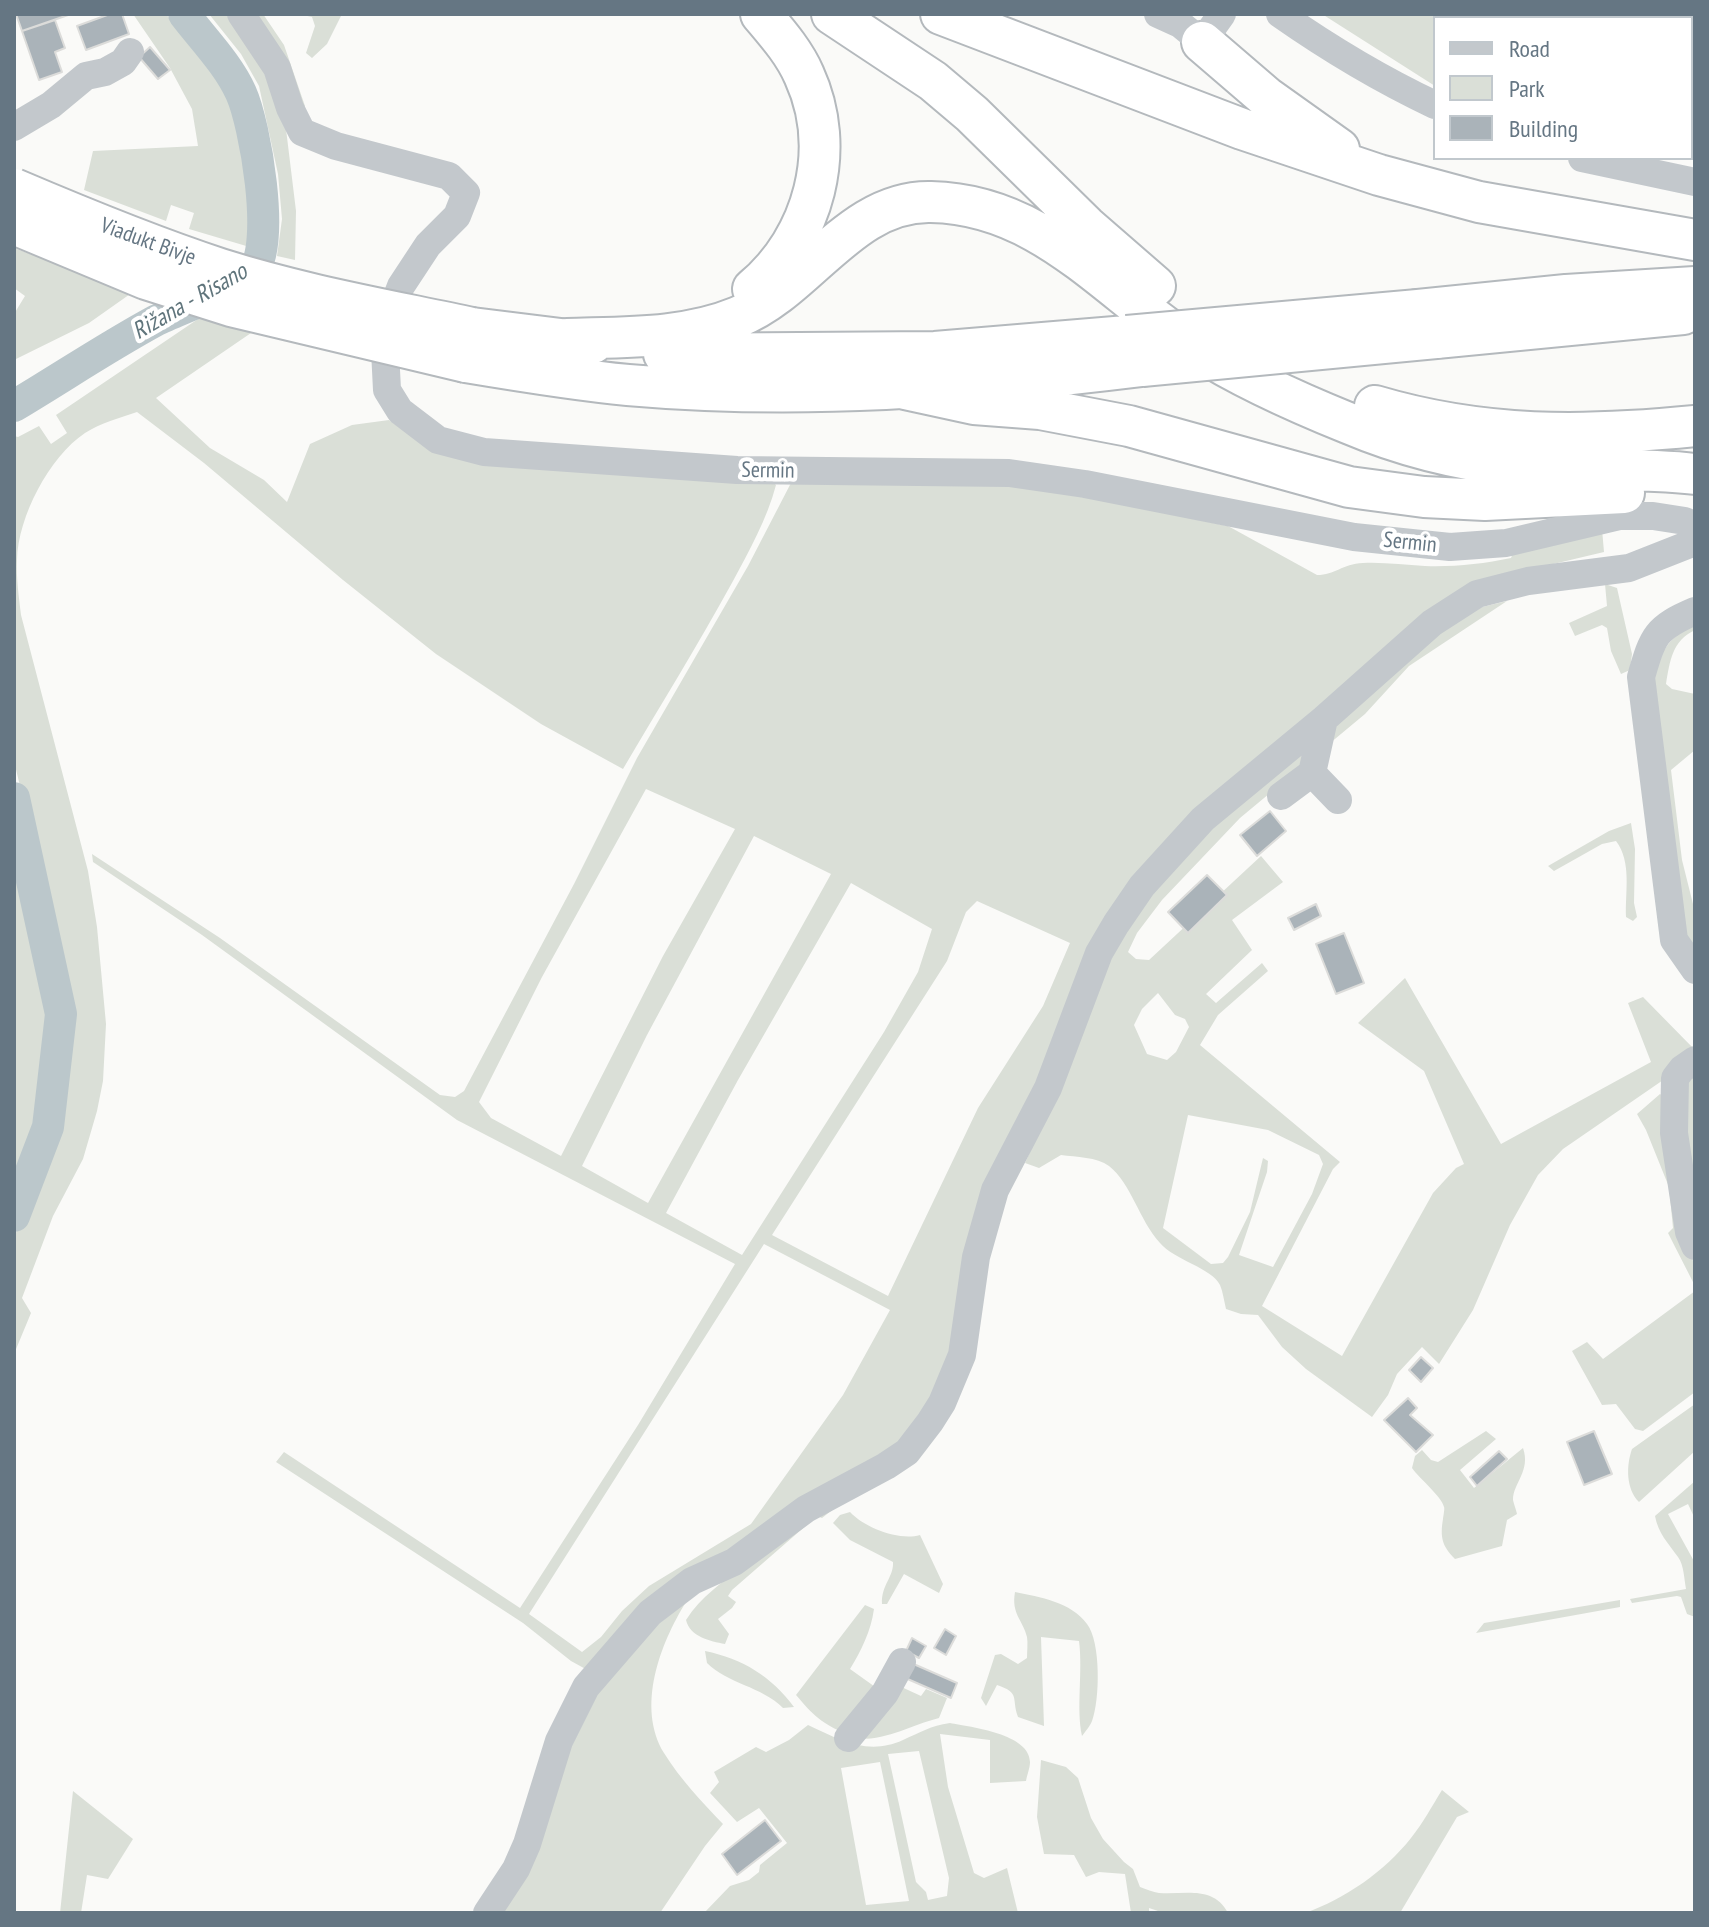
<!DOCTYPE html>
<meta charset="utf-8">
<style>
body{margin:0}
#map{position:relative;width:1709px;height:1927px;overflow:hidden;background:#fafaf8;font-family:"PT Sans Narrow",sans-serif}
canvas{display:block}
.frame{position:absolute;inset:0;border:16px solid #657683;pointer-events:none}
.legend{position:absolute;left:1433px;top:16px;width:260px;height:144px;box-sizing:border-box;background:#fff;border:2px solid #c1c8cd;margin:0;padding:10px 14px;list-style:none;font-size:24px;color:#657683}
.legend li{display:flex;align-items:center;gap:16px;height:40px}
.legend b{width:40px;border:2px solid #c1c8cd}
</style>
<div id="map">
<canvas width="1709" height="1927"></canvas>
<div class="frame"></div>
<ul class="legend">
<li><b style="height:10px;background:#c3c8cc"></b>Road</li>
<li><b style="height:22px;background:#dadfd7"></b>Park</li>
<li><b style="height:22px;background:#aab3b9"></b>Building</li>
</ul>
</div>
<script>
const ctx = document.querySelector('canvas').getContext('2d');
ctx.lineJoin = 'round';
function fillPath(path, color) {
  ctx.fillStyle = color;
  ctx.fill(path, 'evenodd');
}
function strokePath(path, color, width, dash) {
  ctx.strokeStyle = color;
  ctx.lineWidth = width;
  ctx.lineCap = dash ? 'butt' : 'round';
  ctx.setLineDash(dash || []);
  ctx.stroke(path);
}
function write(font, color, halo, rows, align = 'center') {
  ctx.font = font + ' "PT Sans Narrow",sans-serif';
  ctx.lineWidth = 8;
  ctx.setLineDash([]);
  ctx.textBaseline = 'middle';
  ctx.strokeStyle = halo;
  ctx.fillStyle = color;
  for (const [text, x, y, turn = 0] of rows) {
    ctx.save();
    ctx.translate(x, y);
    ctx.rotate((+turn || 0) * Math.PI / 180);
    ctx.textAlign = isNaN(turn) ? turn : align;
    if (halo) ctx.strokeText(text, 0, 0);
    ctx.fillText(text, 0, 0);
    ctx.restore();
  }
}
fillPath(new Path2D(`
 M133,14H166L215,76L230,104L250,172L255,205L253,248L189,229L194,213L171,205L166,221L84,190L93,151L198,146L192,109L170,68Z
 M209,14H232L250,36L286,129L296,211L295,260L277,256L282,219L278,174L259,86L241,54Z
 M251,14H263L284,45L305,106L297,113Z
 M298,14H342L327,44L312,58L306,53L315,26L312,17Z
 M1322,14H1545L1547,18H1435V86Z
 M14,248L133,292L89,323L14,360V314L25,296L14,288Z
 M201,317L251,333L156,398L210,448L264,480L287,502L310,444L352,425L389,420L421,443L769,479L776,485C767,519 749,551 733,581C698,645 660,706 623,769L541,724L436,654L343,580L204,463L137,412C119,418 101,423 85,433C49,457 18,517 17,560C16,578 19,597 21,615L88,871L97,927L106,1024L103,1081L97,1111L83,1159L53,1216L22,1298L31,1313L14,1354V1238L51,1140L65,1077L66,1033L60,953L14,761V436L18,437L39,426L51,444L67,433L56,415Z
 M792,481L1022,484L1228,526L1317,575C1335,575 1342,564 1363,563C1384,562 1404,565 1425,566C1453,567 1483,564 1511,558L1514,550L1602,529L1604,552L1490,579L1110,914L959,1326L939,1393L896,1451L801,1504L591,1672L571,1661L523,1623L276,1462L284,1452L520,1608L638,1425L735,1264L457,1120L202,935L93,862L92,854L220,938L440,1095L455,1097L464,1091L574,884L637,758L748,566ZM646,789L735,829L663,956L561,1156L491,1118L479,1102L542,977ZM754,836L831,874L648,1203L582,1166L647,1035ZM851,883L932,929L918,972L884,1032L742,1255L666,1213L738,1080ZM977,901L1070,943L1043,1006L978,1108L888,1296L772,1235L947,961L966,912ZM764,1244L890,1310L843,1395L751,1524L649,1586L622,1611L601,1637L582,1652L529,1614Z
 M1605,584L1617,588L1632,654L1630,670L1621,674L1611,651L1607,628L1602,625L1575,636L1569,623L1607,606Z
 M1507,601L1409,666L1365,714L1240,818L1162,900L1137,933L1128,952L1136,959L1149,960L1261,856L1283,882L1232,920L1252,950L1206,994L1216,1003L1262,963L1268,971L1218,1015L1200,1045L1340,1162L1333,1169L1262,1306L1342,1356L1433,1193L1456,1168L1464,1164L1424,1071L1358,1023L1405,978L1501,1144L1651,1062L1628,1003L1643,997L1694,1049L1669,1076L1563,1149L1538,1175L1510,1225L1473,1310L1439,1364L1422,1347L1397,1374L1388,1395L1372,1417L1306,1369L1282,1347L1258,1315L1241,1314L1226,1309C1224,1301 1223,1292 1220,1285C1212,1268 1174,1260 1160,1243C1139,1220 1131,1183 1109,1166C1097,1157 1076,1157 1061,1155L1039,1168L1025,1163L1068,1068L1110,952L1147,899L1209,831L1421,643L1478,608ZM1158,993L1175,1015L1185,1019L1189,1027L1176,1052L1167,1060L1147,1054L1134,1025L1142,1009ZM1188,1115L1268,1130L1319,1155L1323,1164L1312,1194L1273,1267L1239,1255L1267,1172L1268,1161L1263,1158L1250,1212L1228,1257L1223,1263L1211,1264L1163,1228Z
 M1695,622V630C1672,641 1670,661 1666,684L1672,689L1695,694V750L1671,770L1682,860L1695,912V960L1688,953L1651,698C1656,660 1661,643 1695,622Z
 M1631,823L1635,849L1634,903L1637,917L1633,921L1626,917C1625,892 1632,862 1616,841L1602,844L1554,871L1548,866L1609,831Z
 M14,831C26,874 38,919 45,963C58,1040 42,1123 14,1194Z
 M1695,1068V1215L1682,1142L1686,1078Z
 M1660,1094L1666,1098L1682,1232L1695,1266V1286L1668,1233L1673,1228L1669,1187L1646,1130L1637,1114Z
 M1695,1291V1392L1643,1431L1635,1429L1616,1404L1602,1405L1572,1351L1587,1342L1603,1359Z
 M1695,1404V1451L1639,1502C1626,1489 1626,1466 1632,1449Z
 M1486,1431L1496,1439L1460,1470L1474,1488L1523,1448C1531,1471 1513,1483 1513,1500C1514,1505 1516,1509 1517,1514L1507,1520L1502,1546L1455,1559C1442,1546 1440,1537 1443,1519C1443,1518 1445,1508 1444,1507C1442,1497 1419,1478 1412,1468L1415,1456L1422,1450L1431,1460L1438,1462Z
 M1695,1481V1519L1688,1504L1668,1514L1695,1563V1617L1687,1614L1681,1597L1677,1596L1632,1603L1630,1599L1686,1589C1684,1579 1684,1565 1678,1557C1668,1543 1658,1533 1655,1516Z
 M847,1493L849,1497L822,1518L817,1516L732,1590L728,1596L736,1602L732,1608L718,1619L729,1634L725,1644C710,1641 690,1637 686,1620C700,1597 724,1581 745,1565C777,1538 809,1512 847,1493Z
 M850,1512C865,1528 899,1541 920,1535L943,1584L939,1593L904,1574L887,1604H882C881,1585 894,1577 893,1562L850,1540L833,1523L840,1515Z
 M1015,1592C1040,1597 1071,1602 1087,1624C1101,1642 1100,1700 1092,1721C1090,1726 1085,1732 1082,1736C1076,1708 1083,1672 1079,1641L1041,1637L1044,1726L1018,1717C1011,1698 1021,1693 997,1685L986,1706L981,1698L995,1655L1001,1654L1018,1664L1027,1658C1027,1651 1028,1643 1027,1637C1023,1620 1011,1614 1015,1592Z
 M1620,1600V1607L1476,1633L1484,1623Z
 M686,1602C660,1644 636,1707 664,1753C680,1779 702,1802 723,1824L705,1846L660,1913H493L584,1704L647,1624Z
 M865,1605L874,1609C871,1631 861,1651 850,1669L878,1689L847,1734C822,1724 813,1715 796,1695Z
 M705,1651C743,1659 771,1676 794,1707L783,1708C761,1686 728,1684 707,1663Z
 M895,1684L921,1696L926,1689L947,1698L939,1718C911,1725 890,1739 860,1739Z
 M950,1723C971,1727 1030,1734 1030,1762C1030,1768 1027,1775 1026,1781L990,1783V1740L940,1734L948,1787L974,1873L984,1878L1007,1868L1018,1913H704L730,1886L749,1880L759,1872L760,1865L787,1843L759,1808L737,1822L710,1793L719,1782L714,1772L756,1747L766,1752L789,1740L808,1725C840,1740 868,1756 903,1740C921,1732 930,1726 950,1723ZM919,1751L949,1878L947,1896L928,1900L926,1892L916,1882L888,1754ZM880,1762L909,1901L866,1905L841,1768Z
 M1041,1760L1066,1767L1078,1778L1091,1818L1103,1839L1124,1862L1133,1869L1140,1887C1146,1889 1153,1892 1159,1893C1185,1895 1213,1885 1228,1913H1164L1149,1908V1913H1131L1125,1874L1099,1872L1086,1877L1074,1855L1044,1854L1037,1817Z
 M1442,1790L1469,1812L1457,1817L1400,1913H1305C1345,1899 1385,1871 1411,1838C1423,1823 1432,1806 1442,1790Z
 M73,1791L133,1839L108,1879L87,1875L81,1913H60Z`), '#dadfd7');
strokePath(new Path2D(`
 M14,406C61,378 107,347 155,321C179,309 237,289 253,271C276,244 255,124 241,93C228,64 203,39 184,14
 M14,798L61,1014L48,1127L14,1216`), '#bbc7cb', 32);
const building = new Path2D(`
 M16,14H71L22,31Z
 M110,14H122L129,34L86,50L77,26Z
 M55,20L65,48L55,52L62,72L39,80L22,31Z
 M150,47L170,70L158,79L139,57Z
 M1270,811L1286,831L1257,856L1240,835Z
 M1207,875L1227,895L1188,933L1168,912Z
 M1316,904L1321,916L1294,930L1288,918Z
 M1344,933L1364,983L1336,994L1316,944Z
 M1421,1357L1433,1368L1421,1382L1409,1370Z
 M1408,1398L1417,1408L1410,1415L1433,1435L1416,1452L1384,1420Z
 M1594,1431L1612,1474L1584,1485L1567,1442Z
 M1499,1451L1507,1459L1477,1486L1470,1477Z
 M945,1629L956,1636L946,1655L934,1648Z
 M912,1638L926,1646L919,1658L906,1651Z
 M909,1662L957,1683L951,1698L903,1677Z
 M765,1820L781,1841L737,1875L722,1854Z`);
fillPath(building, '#aab3b9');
strokePath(building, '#dcdcda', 2);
const highway = new Path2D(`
 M832,14L933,81L972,114L1086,226L1155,286
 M941,14L1242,129L1379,175L1479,202L1695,240
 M1202,42L1266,97L1339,149
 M753,289C814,238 838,149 804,75C794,52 777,33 761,14
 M1418,310L1566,295L1695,287
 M472,328L593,343
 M1436,338L1683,314
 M567,339C624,337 685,339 738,317C808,289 850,200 931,202C1044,204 1109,294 1197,349C1244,379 1296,402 1348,423C1400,445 1458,460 1515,466C1575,472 1635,467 1695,474
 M664,354L935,352L1127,336
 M466,362C520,371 574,380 628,385C799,400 972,387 1142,366
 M905,389L974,404L1040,409L1129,426L1349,487L1424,497L1485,500L1624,493
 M1375,406C1483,438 1583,437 1695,426`);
strokePath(highway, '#b4b9bd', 44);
strokePath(new Path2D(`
 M241,14L277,68L290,108L302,132L336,146L449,176L466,193L457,216L428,245L401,286L384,330L387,390L400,411L438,440L484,452L737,470L1009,473L1085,484L1354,537L1450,547L1506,543L1620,516H1653L1685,521L1695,527
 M1158,14L1180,24L1202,42L1222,14
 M1280,14C1330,49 1380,79 1435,105
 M14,127L51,105L86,76L105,72L123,62L130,52
 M1582,158L1695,182
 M1695,611C1655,628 1653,636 1641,677L1674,940L1695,970
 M1312,773L1338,800
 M1281,796L1312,773L1324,719
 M1695,1060L1682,1069L1675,1078L1674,1133L1689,1232L1695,1246
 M848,1738L885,1693L902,1662
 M487,1913L516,1869L527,1844L559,1741L586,1687L650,1613L692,1581L734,1562L806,1509L886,1466L907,1452L930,1422L942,1403L962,1355L976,1257L995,1190L1048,1088L1099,953L1116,924L1142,886L1203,819L1324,719L1432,623L1477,594L1528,581L1629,568L1695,542`), '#c3c8cc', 28);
strokePath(highway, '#fff', 40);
const highwayBridge = new Path2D(`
 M14,189C82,218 150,246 220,269C302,295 388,310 472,328
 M14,224L146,279L231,306L466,362
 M1127,336L1418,310
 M1142,366L1436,338`);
strokePath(highwayBridge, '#b4b9bd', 44, []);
strokePath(highwayBridge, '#fff', 40);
write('22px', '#657683', '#fff', [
 ["Viadukt Bivje",148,242,20],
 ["Sermin",768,471,1],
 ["Sermin",1410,543,6]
]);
write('italic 24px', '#60757c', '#fff', [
 ["Rižana - Risano",190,302,-30]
]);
</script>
